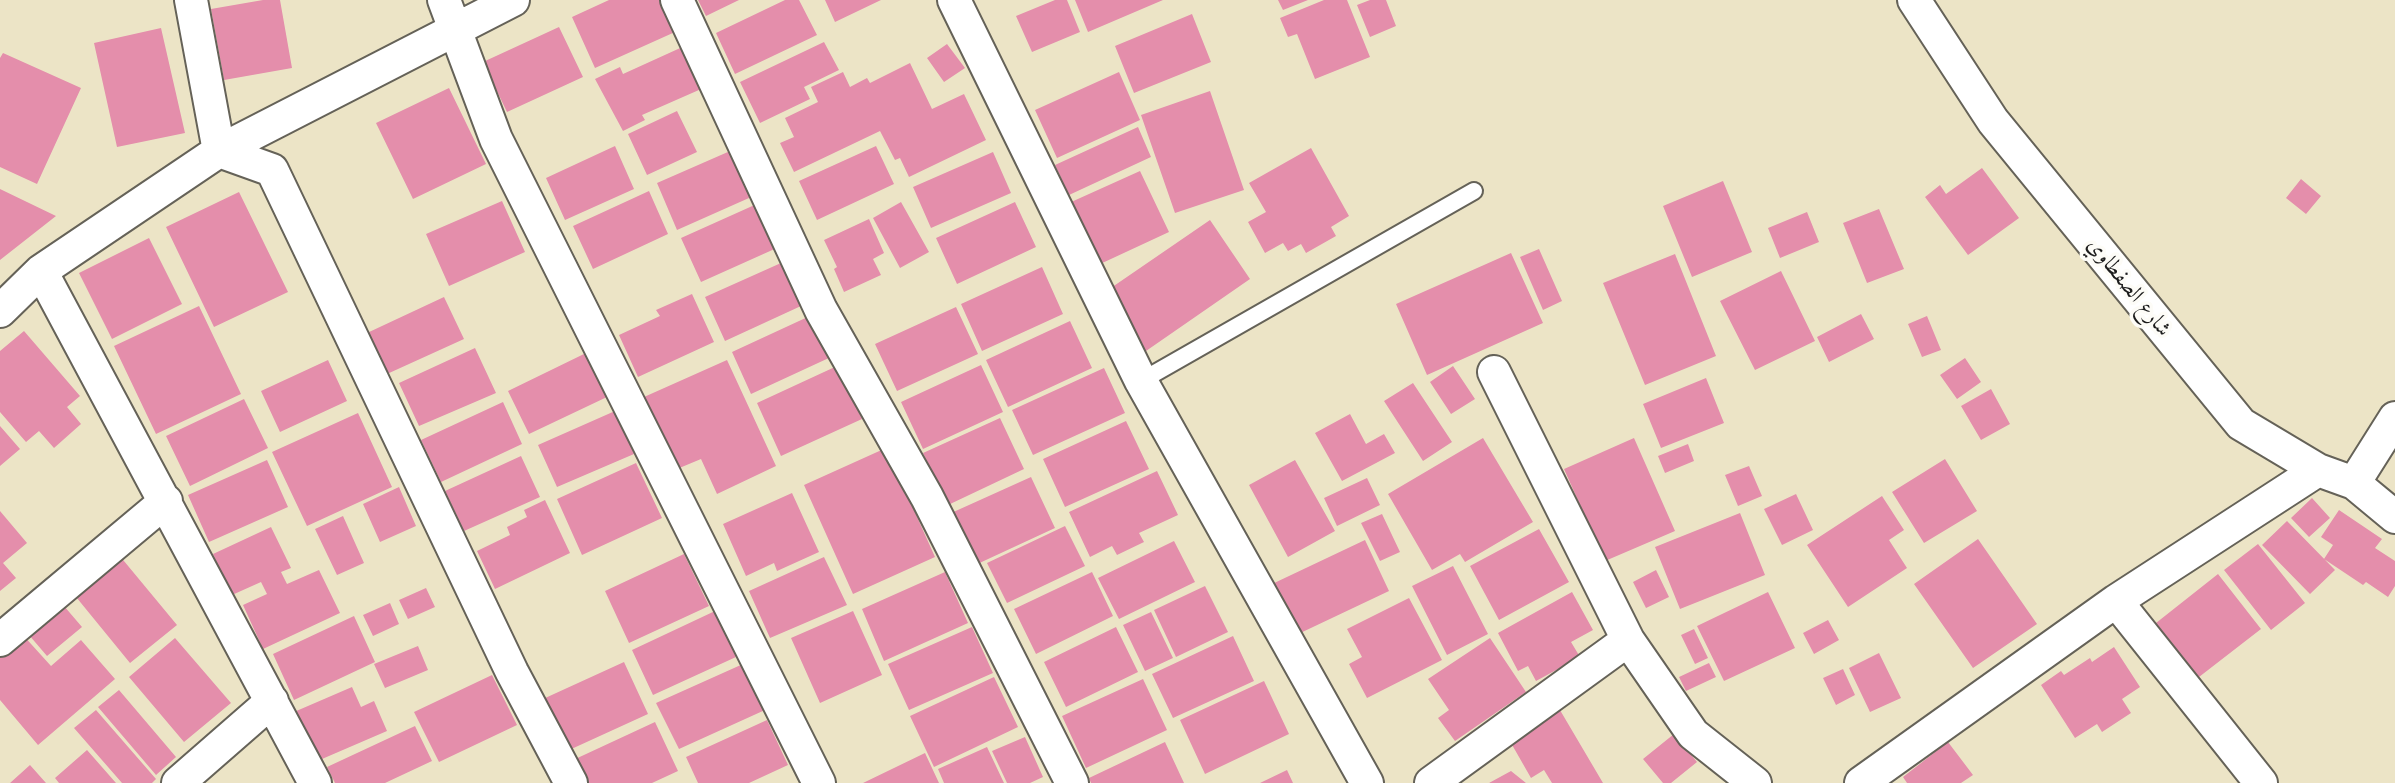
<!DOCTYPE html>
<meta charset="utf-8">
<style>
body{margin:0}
canvas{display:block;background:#ece4c6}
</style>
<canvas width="2395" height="783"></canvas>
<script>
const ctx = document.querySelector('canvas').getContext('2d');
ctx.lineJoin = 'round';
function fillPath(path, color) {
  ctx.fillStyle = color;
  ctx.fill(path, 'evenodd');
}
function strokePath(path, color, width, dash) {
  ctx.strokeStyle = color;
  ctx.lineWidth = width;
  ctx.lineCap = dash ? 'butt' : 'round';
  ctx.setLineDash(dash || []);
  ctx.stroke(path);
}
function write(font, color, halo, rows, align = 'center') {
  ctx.font = font + ' "Libre Caslon Text",Amiri,serif';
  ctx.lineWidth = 7;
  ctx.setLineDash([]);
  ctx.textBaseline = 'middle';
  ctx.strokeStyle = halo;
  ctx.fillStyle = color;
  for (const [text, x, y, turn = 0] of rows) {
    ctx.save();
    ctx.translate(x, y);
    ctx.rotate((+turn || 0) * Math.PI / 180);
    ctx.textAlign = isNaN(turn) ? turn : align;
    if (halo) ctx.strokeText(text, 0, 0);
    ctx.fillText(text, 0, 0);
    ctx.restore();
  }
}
fillPath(new Path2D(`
 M263,0H280L292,68L224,80L211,9Z
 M609,0H660L675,32L595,68L572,17Z
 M698,0H739L706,16Z
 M785,0H799L817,35L735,74L716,33Z
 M825,0H881L835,22Z
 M1055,0H1067L1080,32L1032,52L1016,16Z
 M1075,0H1163L1088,32Z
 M1278,0H1308L1283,10Z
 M1324,0H1347L1370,57L1315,79L1297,34L1288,37L1280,18Z
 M1370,0H1386L1396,26L1370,37L1357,5Z
 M1192,14L1211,62L1134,93L1115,46Z
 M559,27L583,77L507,112L483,62Z
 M161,28L185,133L117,147L94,43Z
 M824,42L839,70L804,87L810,99L760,123L740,82Z
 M689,44L708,86L642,115L645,120L623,131L595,79L620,67L623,74Z
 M947,44L965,68L944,82L927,58Z
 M3,53L81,88L37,184L0,167V58Z
 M910,63L932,109L964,94L986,140L909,177L900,158L895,160L880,131L794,172L780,143L794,137L785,118L818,102L811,87L843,72L850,87L867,78L870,83Z
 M1119,72L1140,120L1057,158L1035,110Z
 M449,88L486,164L413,199L376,123Z
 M1210,91L1244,190L1175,213L1141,115Z
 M677,111L697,152L647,175L628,134Z
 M1138,127L1151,157L1069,195L1055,165Z
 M615,146L634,189L565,220L546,178Z
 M876,146L894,184L817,220L799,181Z
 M737,148L758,194L677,230L657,183Z
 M1311,148L1349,216L1331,227L1336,236L1306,253L1301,244L1288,251L1283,243L1265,253L1248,222L1266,212L1249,183Z
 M993,152L1011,193L931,228L913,187Z
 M1982,168L2019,218L1968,255L1925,197L1940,185L1946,194Z
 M1140,171L1169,232L1098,265L1069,203Z
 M2301,179L2321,196L2306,214L2286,198Z
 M1723,181L1752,252L1692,277L1663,206Z
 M0,189L56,216L0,260Z
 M649,191L668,234L593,269L573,226Z
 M239,192L288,292L214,327L166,227Z
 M502,201L525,252L449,286L426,234Z
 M901,202L929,252L900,268L873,218Z
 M1015,202L1036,247L957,284L936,238Z
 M759,203L779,247L701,282L681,238Z
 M1879,209L1904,269L1867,283L1843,223Z
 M1807,212L1819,242L1780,258L1768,228Z
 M869,219L884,253L873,259L881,275L844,292L834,269L837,267L824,240Z
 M1210,220L1250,279L1146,351L1105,292Z
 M149,238L182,304L112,339L79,273Z
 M1539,249L1562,301L1543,310L1520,257Z
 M1511,253L1543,323L1427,375L1396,304Z
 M1675,254L1716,356L1645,385L1603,283Z
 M781,263L801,306L725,341L705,297Z
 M1042,267L1063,314L982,351L961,304Z
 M1781,271L1815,341L1755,370L1720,301Z
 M692,294L714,342L638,377L619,335L660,316L656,310Z
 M444,297L464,339L387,374L367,333Z
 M199,306L241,394L156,434L114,346Z
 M956,307L978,354L897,391L875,344Z
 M1861,314L1874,339L1829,362L1817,337Z
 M812,315L831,357L751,394L732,352Z
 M1927,316L1941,350L1922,357L1908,324Z
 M1070,321L1092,368L1008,407L986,360Z
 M24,331L80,396L67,407L81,424L54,448L39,431L26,442L0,412V351Z
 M475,348L496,393L419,426L399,383Z
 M586,353L607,397L529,434L508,391Z
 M1965,358L1981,382L1957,399L1940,375Z
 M328,360L347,401L280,432L261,391Z
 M727,360L776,466L717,494L701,459L677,469L644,397Z
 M981,365L1003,412L923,449L901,402Z
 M837,366L862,419L781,456L757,403Z
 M1453,366L1475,399L1451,414L1430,382Z
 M1104,368L1125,413L1033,455L1012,410Z
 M1706,378L1724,423L1661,448L1643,404Z
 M1413,383L1452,442L1423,461L1384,401Z
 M1991,389L2010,424L1981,440L1961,406Z
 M244,399L268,448L190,486L166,436Z
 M503,402L522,444L441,482L421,440Z
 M615,411L634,454L557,487L538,445Z
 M358,413L392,487L307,526L272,452Z
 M1350,414L1366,444L1384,434L1395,453L1342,481L1315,433Z
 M1000,418L1024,469L948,505L923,453Z
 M1126,421L1149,469L1065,507L1043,459Z
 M0,426L20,449L0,466Z
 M1483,438L1533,522L1465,562L1460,554L1432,570L1388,494Z
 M1634,438L1675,531L1605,561L1564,469Z
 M1688,444L1694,461L1665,473L1658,456Z
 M886,448L935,557L853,594L804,485Z
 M521,456L540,497L464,531L445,491Z
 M1945,459L1977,511L1924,543L1892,492Z
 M267,460L288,507L209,542L188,495Z
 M1295,460L1335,531L1288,557L1249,485Z
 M636,463L662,518L582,555L557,499Z
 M1749,466L1762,496L1738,506L1725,475Z
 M1157,471L1178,515L1139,533L1144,542L1117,555L1112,546L1090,557L1069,512Z
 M1031,477L1055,528L973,566L949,514Z
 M1367,478L1380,505L1337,526L1324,498Z
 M399,487L416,526L380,542L363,504Z
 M792,493L819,552L777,571L774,563L746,576L723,524Z
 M1796,494L1813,530L1782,545L1764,509Z
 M1882,496L1904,530L1889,540L1907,568L1848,607L1807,545Z
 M2312,498L2330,518L2309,537L2291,518Z
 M545,500L570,553L495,589L477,551L510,535L507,527L527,517L524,510Z
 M2339,510L2382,539L2375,548L2395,561V586L2388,597L2366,582L2363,585L2324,559L2333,545L2321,537Z
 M0,511L27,543L3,563L16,578L0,591Z
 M1740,513L1765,575L1680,609L1655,547Z
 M1382,514L1400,552L1380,561L1361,523Z
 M343,516L364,563L337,575L315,529Z
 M2287,521L2335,570L2310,594L2262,545Z
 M1065,526L1085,566L1007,603L987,563Z
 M271,527L291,568L281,572L287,584L319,570L340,613L263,649L243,605L267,594L261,582L232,595L213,554Z
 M1539,529L1569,582L1499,620L1470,566Z
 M1978,539L2037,624L1973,668L1914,584Z
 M1365,540L1389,591L1294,636L1270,585Z
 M1174,541L1195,582L1119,619L1098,578Z
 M2258,544L2305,603L2271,630L2224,570Z
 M684,554L709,606L629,643L605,591Z
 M119,555L177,625L130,663L72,592Z
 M824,557L847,605L770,638L749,591Z
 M1453,566L1488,634L1447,655L1412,586Z
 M1656,570L1669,597L1646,608L1633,582Z
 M945,572L968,623L884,661L862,609Z
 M1092,572L1113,616L1036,654L1014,609Z
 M2218,574L2261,629L2199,677L2156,623Z
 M1205,586L1228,632L1176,657L1154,610Z
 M426,588L435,607L408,619L399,600Z
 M1572,592L1593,630L1571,642L1580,657L1536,681L1528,666L1518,671L1498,633Z
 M1768,592L1795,648L1724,681L1697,626Z
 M1409,598L1442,660L1367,698L1349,664L1362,657L1347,629Z
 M390,603L399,624L373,636L363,615Z
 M64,606L82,627L47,656L29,635Z
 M715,611L736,657L653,695L632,650Z
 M853,611L882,675L820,703L791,638Z
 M1151,612L1173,658L1145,671L1123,625Z
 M354,616L375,662L294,700L273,654Z
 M1828,620L1839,640L1814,654L1803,633Z
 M972,627L993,673L909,710L888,664Z
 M1116,627L1138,672L1066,707L1044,662Z
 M1694,629L1708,658L1695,664L1681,635Z
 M22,634L51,666L81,640L115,679L38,745L0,700V653Z
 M1233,636L1254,681L1173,718L1152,674Z
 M175,638L231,703L184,742L129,677Z
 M1490,638L1526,692L1455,741L1438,718L1449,710L1428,679Z
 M418,646L428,670L385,688L374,664Z
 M2114,647L2140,687L2122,699L2131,713L2102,732L2097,724L2075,738L2041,685L2061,671L2064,675L2090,658L2092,662Z
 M1879,653L1901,698L1870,712L1849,668Z
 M624,662L648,714L567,751L543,699Z
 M1709,663L1716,677L1686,691L1679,677Z
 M743,664L765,710L679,749L656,703Z
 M1843,669L1855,695L1836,705L1823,678Z
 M492,675L517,725L439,762L414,712Z
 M994,677L1018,727L934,767L910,716Z
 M1143,679L1167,730L1086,768L1062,716Z
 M1264,681L1289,734L1205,774L1180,720Z
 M352,687L361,707L374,701L387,731L315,762L294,712Z
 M119,690L176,757L156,775L98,707Z
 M1557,705L1603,783H1552L1544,770L1531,778L1511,743L1526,734L1521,726Z
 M96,710L156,779L152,783H122L74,728Z
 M767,720L788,765L749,783H698L686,757Z
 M655,722L678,771L652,783H581L571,761Z
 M415,726L432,761L385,783H335L327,767Z
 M1674,734L1697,762L1671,783H1663L1643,759Z
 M1025,737L1043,777L1030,783H1007L992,751Z
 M1165,742L1184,783H1091L1089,778Z
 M1948,742L1973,775L1961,783H1907L1903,777Z
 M987,747L1004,783H944L938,769Z
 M87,750L116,783H59L55,778Z
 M925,753L939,783H863Z
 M30,765L46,783H10Z
 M1287,770L1293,783H1260Z
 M1511,771L1526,783H1489Z`), '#e48eab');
const lane = new Path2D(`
 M1141,381L1474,191`);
const street = new Path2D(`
 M191,0L219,151L272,170L512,672L571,783
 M444,0L496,139L819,783
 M677,0L821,310L927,497L1072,783
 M954,0L1141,381L1367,783
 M1914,0L1993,121L2241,424L2318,470L2354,483L2395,517
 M41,271L315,783
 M0,311L41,271L219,151L513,0
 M1494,372L1628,640L1693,734L1755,783
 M2354,483L2395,418
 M2116,601L2261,783
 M0,640L166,501
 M178,783L272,701
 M1431,783L1628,640
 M1861,783L2116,601L2318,470`);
strokePath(lane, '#656258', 20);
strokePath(street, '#656258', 36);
strokePath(lane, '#fff', 16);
strokePath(street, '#fff', 32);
write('22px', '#1c1c1c', '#fdfcf7', [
 ["شارع الصفطاوي",2129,287,51]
]);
</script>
